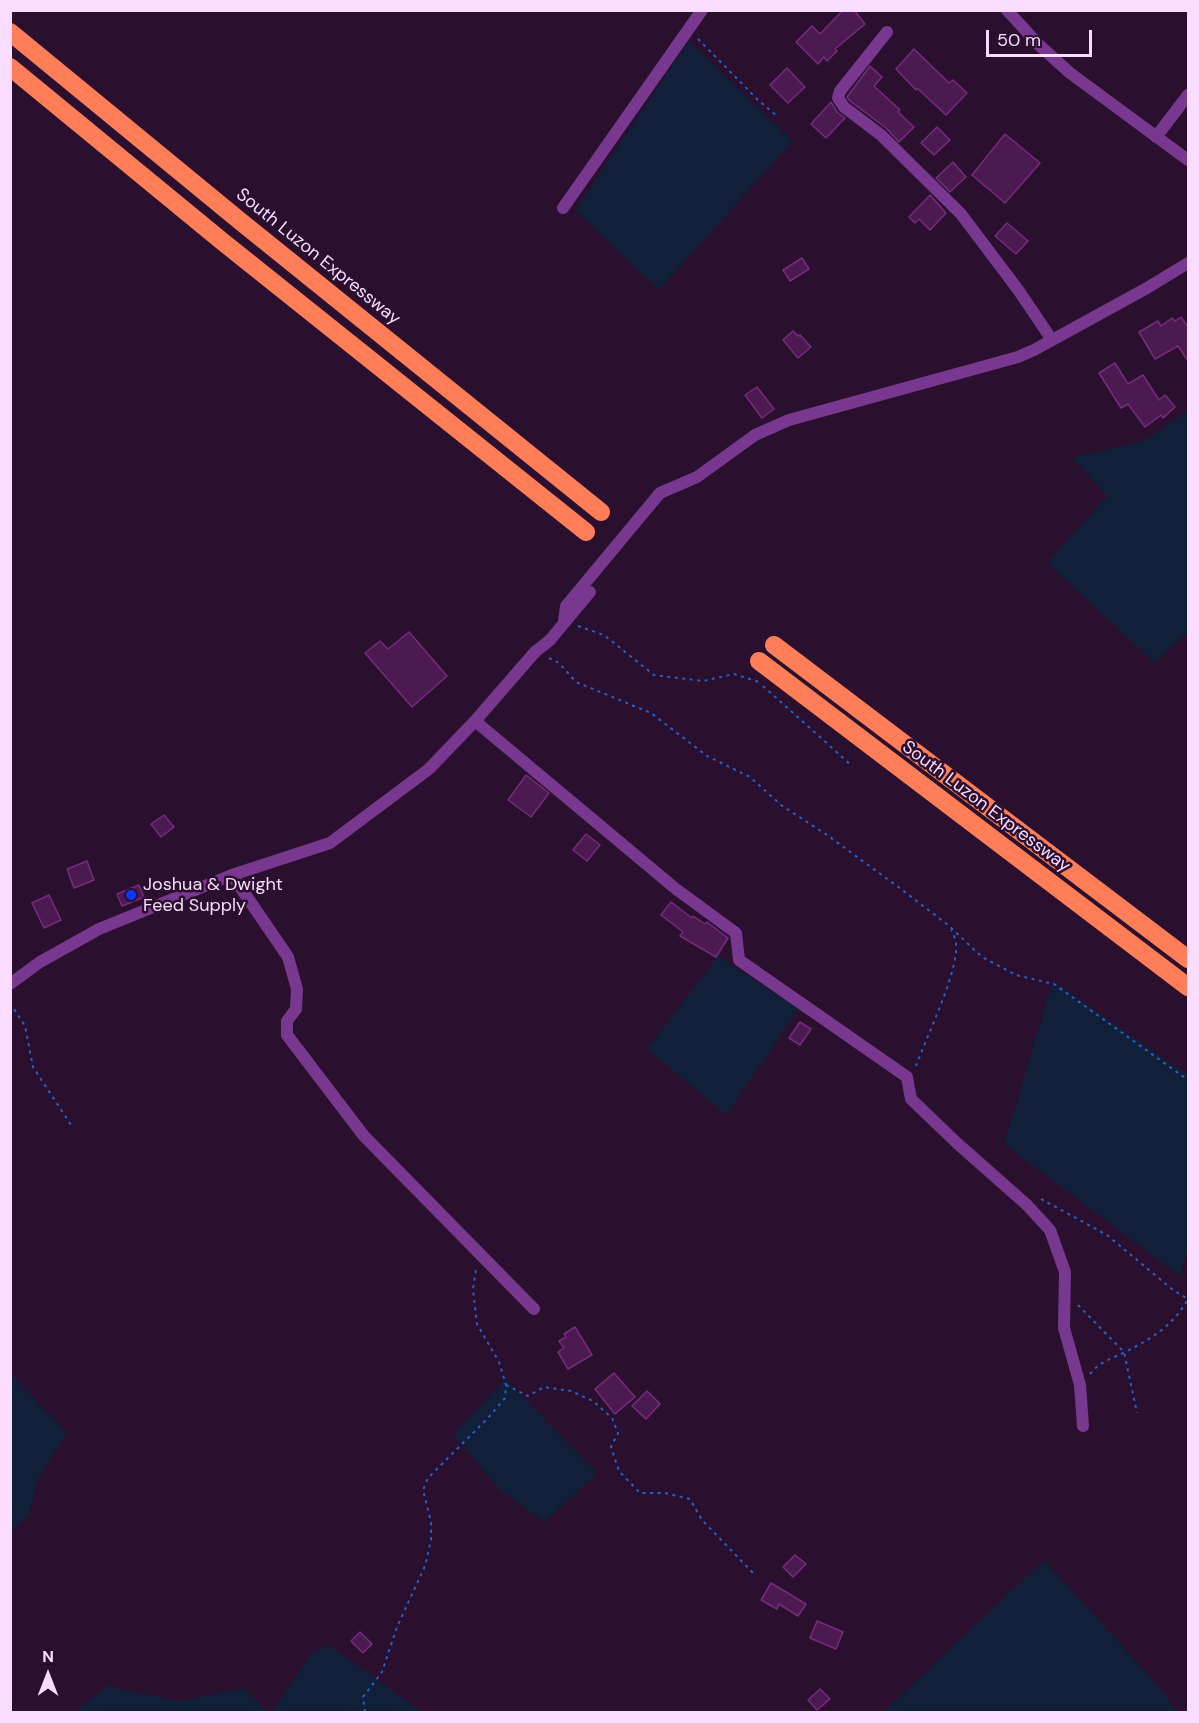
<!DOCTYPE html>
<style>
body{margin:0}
#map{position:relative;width:1199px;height:1723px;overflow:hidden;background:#2a102e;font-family:"DM Sans",sans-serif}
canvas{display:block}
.frame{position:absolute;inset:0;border:12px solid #f9dcff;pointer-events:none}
.north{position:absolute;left:18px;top:1645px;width:60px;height:60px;-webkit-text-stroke:4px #2a102e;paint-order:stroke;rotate:0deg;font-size:16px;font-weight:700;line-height:24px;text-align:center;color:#f9dcff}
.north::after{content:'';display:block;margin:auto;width:21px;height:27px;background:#f9dcff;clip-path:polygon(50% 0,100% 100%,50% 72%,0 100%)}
.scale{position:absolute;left:986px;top:30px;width:106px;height:27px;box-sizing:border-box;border:3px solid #f9dcff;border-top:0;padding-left:8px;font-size:18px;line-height:21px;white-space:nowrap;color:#f9dcff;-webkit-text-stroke:4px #2a102e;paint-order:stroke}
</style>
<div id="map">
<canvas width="1199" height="1723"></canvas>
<div class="frame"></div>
<div class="north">N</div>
<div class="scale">50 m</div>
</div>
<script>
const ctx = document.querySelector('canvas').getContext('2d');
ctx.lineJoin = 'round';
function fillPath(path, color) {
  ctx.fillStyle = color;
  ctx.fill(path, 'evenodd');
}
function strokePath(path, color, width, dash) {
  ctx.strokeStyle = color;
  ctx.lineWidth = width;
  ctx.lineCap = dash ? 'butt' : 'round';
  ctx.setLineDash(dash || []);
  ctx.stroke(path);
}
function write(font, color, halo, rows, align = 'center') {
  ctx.font = font + ' "DM Sans",sans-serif';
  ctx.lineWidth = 5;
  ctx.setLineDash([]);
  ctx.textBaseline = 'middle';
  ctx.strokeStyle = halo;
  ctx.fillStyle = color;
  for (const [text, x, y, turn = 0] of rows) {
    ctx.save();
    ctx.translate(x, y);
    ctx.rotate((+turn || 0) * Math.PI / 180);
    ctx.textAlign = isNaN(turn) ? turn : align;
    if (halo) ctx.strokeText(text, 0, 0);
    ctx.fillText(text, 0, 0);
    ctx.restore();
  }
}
fillPath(new Path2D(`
 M689,41L793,141L659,290L575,210Z
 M1188,411V631L1155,663L1047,563L1107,496L1072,458L1143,441Z
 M718,956L799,1009L726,1115L647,1049Z
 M1053,981L1188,1075V1248L1180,1276L1004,1144Z
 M11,1374L67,1433L38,1479L29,1515L11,1531Z
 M505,1379L597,1473L545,1522L501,1491L453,1435Z
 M1044,1560L1163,1691L1177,1712H883Z
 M329,1645L422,1712H272L310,1655Z
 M110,1684L117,1689L180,1701L244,1688L268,1712H75Z`), '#121f38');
const building = new Path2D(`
 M843,10H854L865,24L835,49L837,51L827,61L824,57L818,64L796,42L812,26L820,34Z
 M914,49L949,83L953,80L967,93L946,115L917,88L916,90L896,69Z
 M870,66L882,77L874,86L900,110L898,112L914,127L899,142L886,128L850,101L847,97Z
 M787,68L805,87L788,103L770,85Z
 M831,102L837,112L845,118L826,138L811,124Z
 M937,127L950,140L934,155L921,143Z
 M1005,134L1040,163L1005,203L972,175Z
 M953,162L966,177L950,192L936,178Z
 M930,195L946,213L930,230L919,219L915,223L909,217Z
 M1007,223L1028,241L1016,254L995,236Z
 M802,258L809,269L790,281L783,270Z
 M1181,317L1188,327V361L1178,346L1155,359L1139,332L1158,321L1161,326L1172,318L1175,321Z
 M793,331L798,336L800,335L811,347L798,358L783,340Z
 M1115,363L1128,384L1143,375L1159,400L1165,395L1175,407L1163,418L1161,415L1145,427L1128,404L1121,408L1099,373Z
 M757,387L774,409L762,418L745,395Z
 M409,632L447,676L412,707L365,653L380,641L388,649Z
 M526,775L549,793L531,817L508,800Z
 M164,815L174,827L161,837L151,824Z
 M586,834L600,845L587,861L573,850Z
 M87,861L94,880L74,888L67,869Z
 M139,885L144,897L122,906L117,894Z
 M49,895L61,920L44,928L32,903Z
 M671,902L692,918L693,916L705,924L707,922L728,938L716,957L680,936L683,932L661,915Z
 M800,1022L811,1029L800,1045L789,1038Z
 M575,1327L592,1355L568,1369L558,1352L564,1348L559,1341L566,1337L564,1334Z
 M614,1373L635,1397L615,1414L595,1389Z
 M647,1391L660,1404L646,1419L632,1406Z
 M795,1555L806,1564L793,1577L783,1567Z
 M771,1583L806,1604L798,1616L779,1604L777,1609L761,1600Z
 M817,1621L843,1632L836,1649L810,1638Z
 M360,1632L372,1644L363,1653L351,1641Z
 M820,1689L830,1699L817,1710L808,1700Z`);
fillPath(building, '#4b1a50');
strokePath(building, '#762b7e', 1.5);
strokePath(new Path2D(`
 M698,39L757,99L777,116
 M578,626L604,635L654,675L703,681L734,674L759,682
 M549,658L559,663L576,682L651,713L707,756L750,777L781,805L827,835L901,889L948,925L982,957L1016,975L1054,984L1188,1080
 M763,686L851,765
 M10,1003L25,1026L33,1067L73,1128
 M916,1066C928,1033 952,986 956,952C957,944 955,936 951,930
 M1041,1199L1107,1235L1173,1290L1188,1299
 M1078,1305L1124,1352L1137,1413
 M1090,1374C1099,1362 1111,1359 1125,1352C1151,1339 1173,1326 1188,1299
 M506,1385L528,1396L544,1387L571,1391L593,1401L612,1418L618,1433L611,1447L619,1471L640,1493H665L690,1499L702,1520L753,1573
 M365,1712L363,1697L382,1672L397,1627L425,1566L431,1540V1522L423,1490L428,1478L488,1418L505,1398L506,1385L499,1362L477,1324L473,1289L476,1269`), '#2860c7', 2, [3, 4.5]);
strokePath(new Path2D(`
 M1007,10L1038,44L1070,73L1188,160
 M887,32L840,91L838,98L844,107L881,135L961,214L1019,291L1052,340
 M1156,137L1188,95
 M563,208L702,10
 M475,721L676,889L736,933L739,960L907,1077L911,1099L958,1144L1027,1205L1050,1230L1065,1272L1064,1328L1080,1385L1083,1426
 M232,875L288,957L297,989L296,1009L287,1021V1035L364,1136L534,1309`), '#793890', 12);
strokePath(new Path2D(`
 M564,621L566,606L660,493L697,477L755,435L789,420L1018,357L1034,350L1147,288L1188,263
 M10,984L40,962L99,929L232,875L330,843L429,769L475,721L535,652L550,640L590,592`), '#793890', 12);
strokePath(new Path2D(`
 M10,32L240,221L601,512
 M10,67L223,242L586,532
 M774,645L1188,959
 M759,661L1188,987`), '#ff7e57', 18);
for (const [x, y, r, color] of [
 [131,895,6,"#0838ff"]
]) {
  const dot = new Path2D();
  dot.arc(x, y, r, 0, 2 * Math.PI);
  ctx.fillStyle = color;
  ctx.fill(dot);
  strokePath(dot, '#2a102e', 2);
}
write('18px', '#f9dcff', '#2a102e', [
 ["South Luzon Expressway",318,257,39],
 ["South Luzon Expressway",986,807,37]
]);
write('18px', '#f9dcff', '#2a102e', [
 ["Joshua & Dwight",143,885],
 ["Feed Supply",143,906]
], 'left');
</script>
